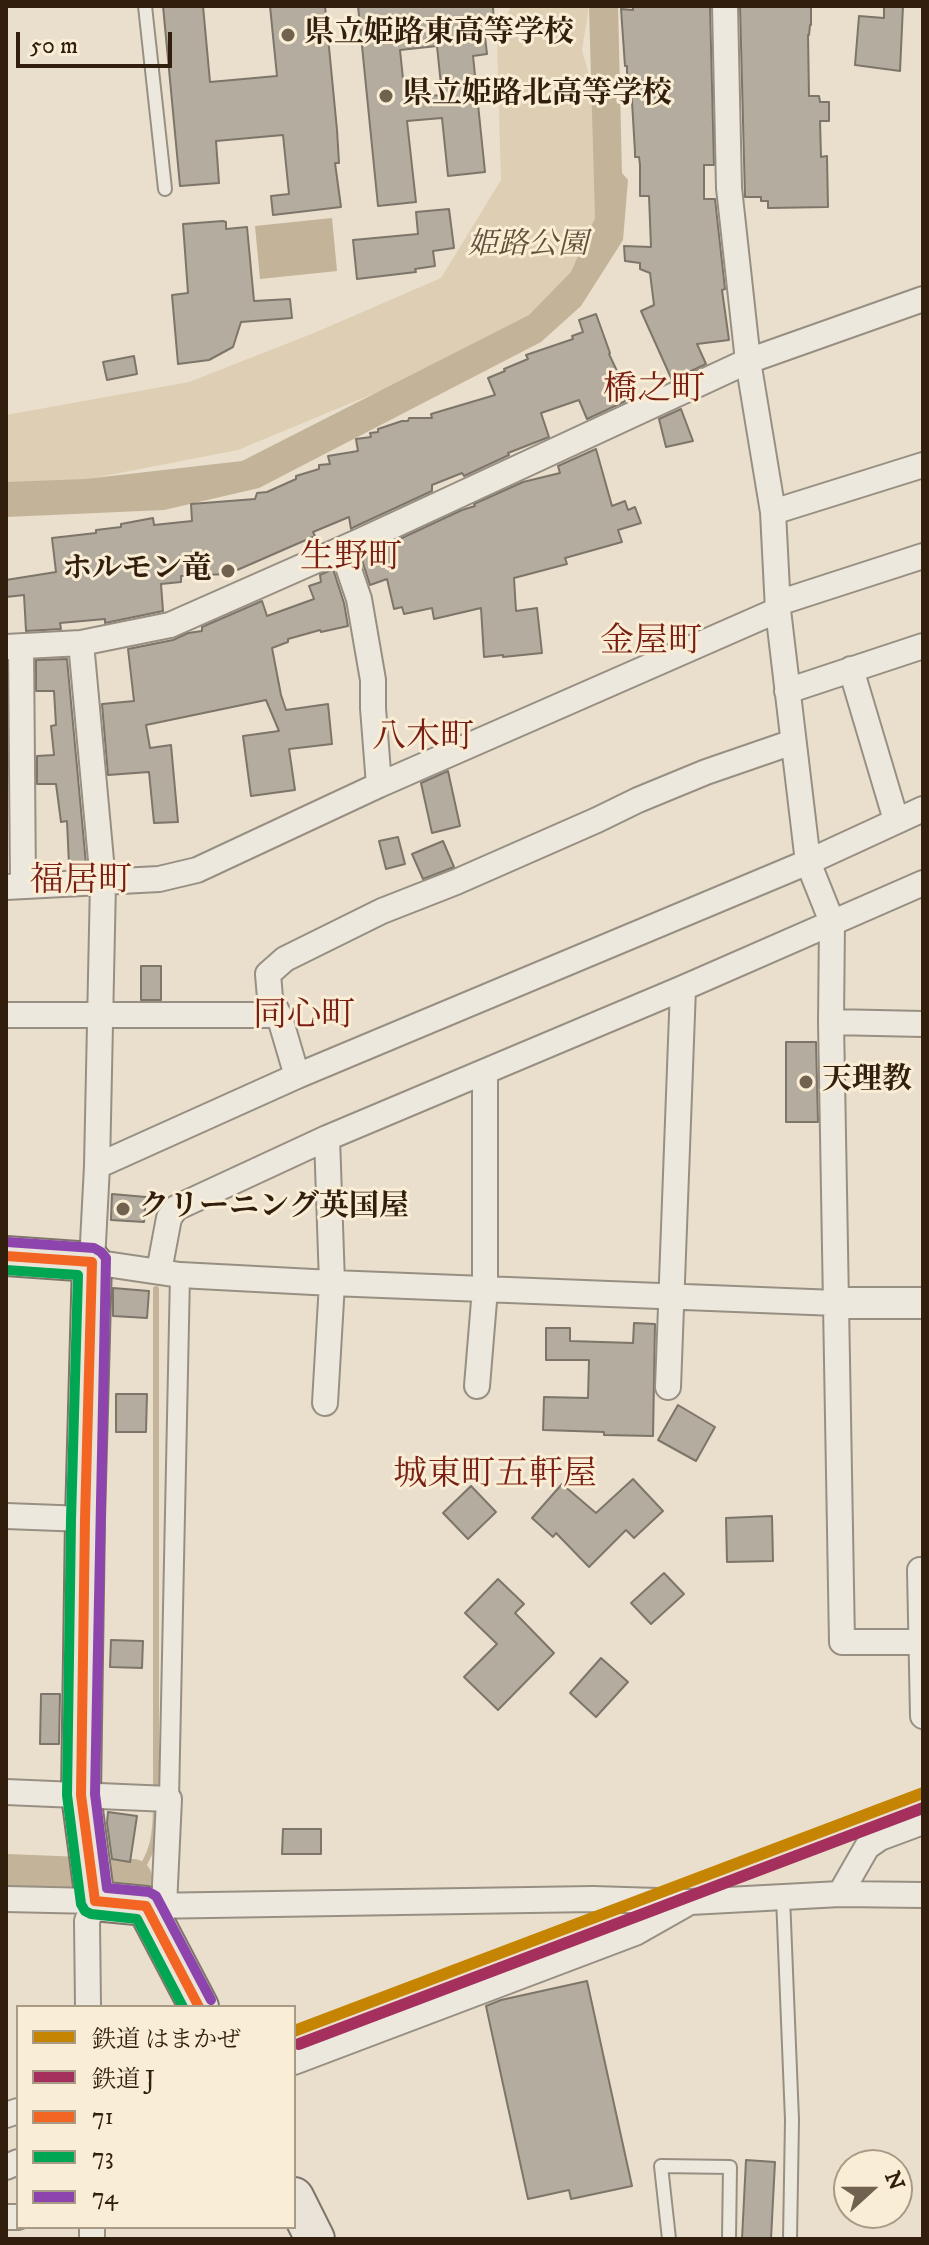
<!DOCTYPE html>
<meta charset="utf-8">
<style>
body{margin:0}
#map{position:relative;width:929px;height:2245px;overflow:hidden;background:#e9dfcc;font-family:"IM FELL DW Pica","Noto Serif JP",serif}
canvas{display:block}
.frame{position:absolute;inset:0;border:8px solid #311e0d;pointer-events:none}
.legend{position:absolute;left:16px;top:2005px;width:280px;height:224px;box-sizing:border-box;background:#f9edd5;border:2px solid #a99a85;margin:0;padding:10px 14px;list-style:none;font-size:24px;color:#311e0d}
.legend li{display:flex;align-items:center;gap:16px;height:40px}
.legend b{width:40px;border:2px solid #a99a85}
.north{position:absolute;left:833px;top:2149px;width:80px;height:80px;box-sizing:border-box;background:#f9edd5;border:2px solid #a99a85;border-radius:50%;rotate:69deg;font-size:22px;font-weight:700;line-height:32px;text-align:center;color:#311e0d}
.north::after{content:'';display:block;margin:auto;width:28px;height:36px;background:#716250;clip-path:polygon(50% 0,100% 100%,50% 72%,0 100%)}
.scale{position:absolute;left:16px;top:32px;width:156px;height:36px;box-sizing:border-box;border:4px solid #311e0d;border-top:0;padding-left:10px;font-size:24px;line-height:28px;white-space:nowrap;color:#311e0d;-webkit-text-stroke:6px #f9edd5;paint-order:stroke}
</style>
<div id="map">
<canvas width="929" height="2245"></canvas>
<div class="frame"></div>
<ul class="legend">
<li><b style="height:10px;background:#c68403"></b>鉄道 はまかぜ</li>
<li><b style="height:10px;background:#a52f5d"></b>鉄道 J</li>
<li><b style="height:10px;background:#f26522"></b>71</li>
<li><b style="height:10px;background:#00a651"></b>73</li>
<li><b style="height:10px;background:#8e44ad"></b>74</li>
</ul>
<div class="north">N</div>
<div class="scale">50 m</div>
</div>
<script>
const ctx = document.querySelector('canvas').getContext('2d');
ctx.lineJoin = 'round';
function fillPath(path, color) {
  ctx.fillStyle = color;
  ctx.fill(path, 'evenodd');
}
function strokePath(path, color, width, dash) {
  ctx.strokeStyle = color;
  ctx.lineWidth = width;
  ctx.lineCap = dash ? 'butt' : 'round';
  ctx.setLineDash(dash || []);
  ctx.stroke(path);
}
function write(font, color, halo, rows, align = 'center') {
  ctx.font = font + ' "IM FELL DW Pica","Noto Serif JP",serif';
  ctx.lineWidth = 6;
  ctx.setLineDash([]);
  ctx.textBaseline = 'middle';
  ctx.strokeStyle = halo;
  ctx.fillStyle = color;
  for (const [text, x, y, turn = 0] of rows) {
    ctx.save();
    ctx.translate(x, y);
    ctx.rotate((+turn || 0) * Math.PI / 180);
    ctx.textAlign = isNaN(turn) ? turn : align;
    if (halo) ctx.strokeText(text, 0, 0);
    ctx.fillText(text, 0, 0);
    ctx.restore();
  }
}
fillPath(new Path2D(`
 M511,6H589L582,50L612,158L581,276L517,334L238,450L6,495V415L189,382L314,333L441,278L501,180L497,40Z`), '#decfb4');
fillPath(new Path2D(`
 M589,6H618L622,173L628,180L623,240L581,306L541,342L259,488L164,510L6,517V482L85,479L242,461L529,315L571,272L595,218Z
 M332,218L337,271L260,279L255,226Z`), '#c3b398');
strokePath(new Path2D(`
 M156,1793V1289
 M133,1878C154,1857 156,1833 156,1804`), '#c3b398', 6);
strokePath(new Path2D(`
 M6,1873L133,1878`), '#c3b398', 38);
const building = new Path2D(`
 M163,6H203L210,82L277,76L270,6H325L337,130L339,163H335L341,207L273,215L271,196L289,194L283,135L216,141L219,183L180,186Z
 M358,6H493L494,27L484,28L487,54L473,56L485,172L448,176L442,118L407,121L416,202L378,206ZM437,46L442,95L405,98L400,50Z
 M633,6H710L714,165H704V199H715L725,289L722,290L729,340L697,344L706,364L672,380L641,311L654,305L650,273L640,269V263L625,261L624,246L651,247L649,196H640V165L639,157H635V152L631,85H627V66H625L621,9L633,10Z
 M740,6H811V25H810L809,35H808L809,96H819L820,102H829V121H820L821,157L827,156L828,207L768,208V201H761V197H745Z
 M884,6H903L900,71L855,65L859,16L884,18Z
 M449,209L454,248L433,251L435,266L415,269L416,272L357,279L353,240L418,234L416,212Z
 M223,221L226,222V229L247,227L254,301L290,299L292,318L241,322L233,347L209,360L178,364L172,295L188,293L183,224Z
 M596,314L610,353L609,354L630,399L587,419L579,400L541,413L549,437L508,453L509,455L464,476L462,473L432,485V491L354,527L351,529L349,517L313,532L315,536L228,574L181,576V582L161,584L163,611L105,623V619L60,623L61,629L26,631L24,595L6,597V580L56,572L52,538L96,533V530L121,527V524L153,518L154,525L192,521L191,504L255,499L257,493L267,492L296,479V476L319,469V465L330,464L328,456L358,451L356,439L371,437L370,433L378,432V429L402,421H408L409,418H432L431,414L495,395L488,378L505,371L504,369L528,359L526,355L573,339L572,336L583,332L579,320Z
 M134,356L137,374L107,380L103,362Z
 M681,409L693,441L666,447L659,419Z
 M596,449L612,506L625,501L628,510L635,507L641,523L618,530L622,542L565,558L567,564L514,578L516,611L537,608L542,653L503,657V655L484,657L481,608L434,619L432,608L404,614L402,607L394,609L387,579L370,585L361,557L462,510L475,506L474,504L523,482L560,473L558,466Z
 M333,569L344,603L348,626L321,632L320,630L288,639V642L272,648L281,695L286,710L328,704L332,744L289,749L295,790L251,796L243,736L279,731L266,700L146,725L150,748L171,745L178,822L154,823L149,772L108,775L102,704L134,701L128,649L173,640L188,633L202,631V627L262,601L267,616L314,599L309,586L321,582L320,575Z
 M67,659L86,864L69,865L67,821L61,822L56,784H37V756L54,755L51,726L56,725L54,691H36V660Z
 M448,771L460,826L432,833L421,783Z
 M398,837L405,864L386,869L379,841Z
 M443,841L454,867L423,879L412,854Z
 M141,966H161V1000H141Z
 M786,1042H816L818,1122H786Z
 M112,1194L146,1197L144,1222L111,1220Z
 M113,1288L149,1291L147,1318L113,1316Z
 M634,1323L655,1324L653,1436L604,1435V1432L543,1430L544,1397L588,1398L589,1360H546V1328H570V1341L633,1343Z
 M116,1394H147L146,1432H116Z
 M678,1405L715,1427L696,1461L658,1440Z
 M633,1479L663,1511L634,1538L626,1530L589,1567L556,1533L553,1537L532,1518L562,1484L596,1513Z
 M471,1486L496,1512L468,1539L443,1513Z
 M772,1516L773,1561L727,1562L726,1518Z
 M664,1573L684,1594L651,1624L631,1603Z
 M498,1579L524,1604L515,1613L554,1653L498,1710L464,1677L497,1644L465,1613Z
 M111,1640L143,1641L142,1668L110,1667Z
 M601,1658L628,1682L596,1717L570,1693Z
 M41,1694H60L59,1744H40Z
 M108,1812L137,1816L130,1862L112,1859L107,1823Z
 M283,1829H321V1854H282Z
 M587,1981L632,2186L571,2199L569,2190L528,2199L486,2006L501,2000Z
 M746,2160L775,2162L771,2239H742Z`);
fillPath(building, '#b4ac9e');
strokePath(building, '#7d756a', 2);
const service = new Path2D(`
 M145,6L165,189
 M783,1897L792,2120L790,2239
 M669,2239L661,2166L730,2167L729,2239`);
const pedestrian = new Path2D(`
 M169,1799L180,1275`);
const minor = new Path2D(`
 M725,6L729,188L748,361L773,512L778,610L808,862L832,922L831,1022L842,1642H921
 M773,512L923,465
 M342,549L359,599L373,680V708L379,785
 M778,603L923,556
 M81,643L103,882L97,1166L92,1262L180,1275L332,1283L836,1303
 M6,647L81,643L170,625L360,541L748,361L923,299
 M21,647L23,886
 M851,669L896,820
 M787,691L923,646
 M6,887L159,879L197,870L379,785L778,610
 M6,1015H279
 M831,1022L923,1024
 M297,1076L279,1015L270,998L268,974L285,959L382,911L456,882L597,820L638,800L706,772L793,742
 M97,1166L297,1076L808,862L923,809
 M159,1271L169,1218L176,1208L327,1138L683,988L923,883
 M477,1386L485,1289V1072
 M668,1387L683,988
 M325,1403L332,1283L327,1138
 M6,1516L85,1519
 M920,1570L923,1716
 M6,1792L169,1799L164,1906
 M840,1894L867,1847L880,1838L923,1822
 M6,1899L95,1901L87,1921L88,2007
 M146,1906L593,1899L690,1902L840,1894L923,1895
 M294,2062L635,1933L688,1903
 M6,2115L18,2111
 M6,2167L18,2162
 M6,2217H18
 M92,2239V2227`);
const tertiary = new Path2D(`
 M836,1303H923`);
const trunk = new Path2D(`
 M6,1256L92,1262L85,1519L81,1795L95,1901L146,1906L199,2007
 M294,2197L315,2239`);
strokePath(service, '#988f83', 16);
strokePath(pedestrian, '#988f83', 22);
strokePath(minor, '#988f83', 28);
strokePath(tertiary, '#988f83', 34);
strokePath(trunk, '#7d756a', 42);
strokePath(service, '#ece8de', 12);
strokePath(pedestrian, '#ece8de', 18);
strokePath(minor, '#ece8de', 24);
strokePath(tertiary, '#ece8de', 30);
strokePath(trunk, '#eae3d8', 38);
strokePath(new Path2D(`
 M6,1256L92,1262L85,1519L81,1795L95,1901L146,1906L199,2007`), '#f26522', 10);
strokePath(new Path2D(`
 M6,1270L78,1275L71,1519L67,1795L81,1904L85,1911L91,1914L137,1919L183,2007`), '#00a651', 10);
strokePath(new Path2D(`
 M7,1242L94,1248L101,1252L106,1258L95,1794L107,1888L149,1892L156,1896L211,2000`), '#8e44ad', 10);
strokePath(new Path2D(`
 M294,2031L923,1793`), '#c68403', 12);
strokePath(new Path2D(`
 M299,2044L923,1808`), '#a52f5d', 12);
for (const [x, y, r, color] of [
 [288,35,8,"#716250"],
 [386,96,8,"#716250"],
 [228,571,8,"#716250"],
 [806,1082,8,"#716250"],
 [123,1209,8,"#716250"]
]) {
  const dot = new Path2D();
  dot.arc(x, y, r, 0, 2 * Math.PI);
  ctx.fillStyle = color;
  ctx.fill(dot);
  strokePath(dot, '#f9edd5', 3);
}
write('bold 30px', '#311e0d', '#f9edd5', [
 ["県立姫路東高等学校",304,35],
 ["県立姫路北高等学校",402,96],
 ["ホルモン竜",212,571,"right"],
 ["天理教",822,1082],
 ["クリーニング英国屋",139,1209]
], 'left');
write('italic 30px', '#624f39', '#f9edd5', [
 ["姫路公園",528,247]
]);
write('34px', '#7a1f14', '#f9edd5', [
 ["橋之町",654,392],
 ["生野町",351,560],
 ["金屋町",651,644],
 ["八木町",423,740],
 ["福居町",81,883],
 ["同心町",304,1018],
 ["城東町五軒屋",495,1477]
]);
</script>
